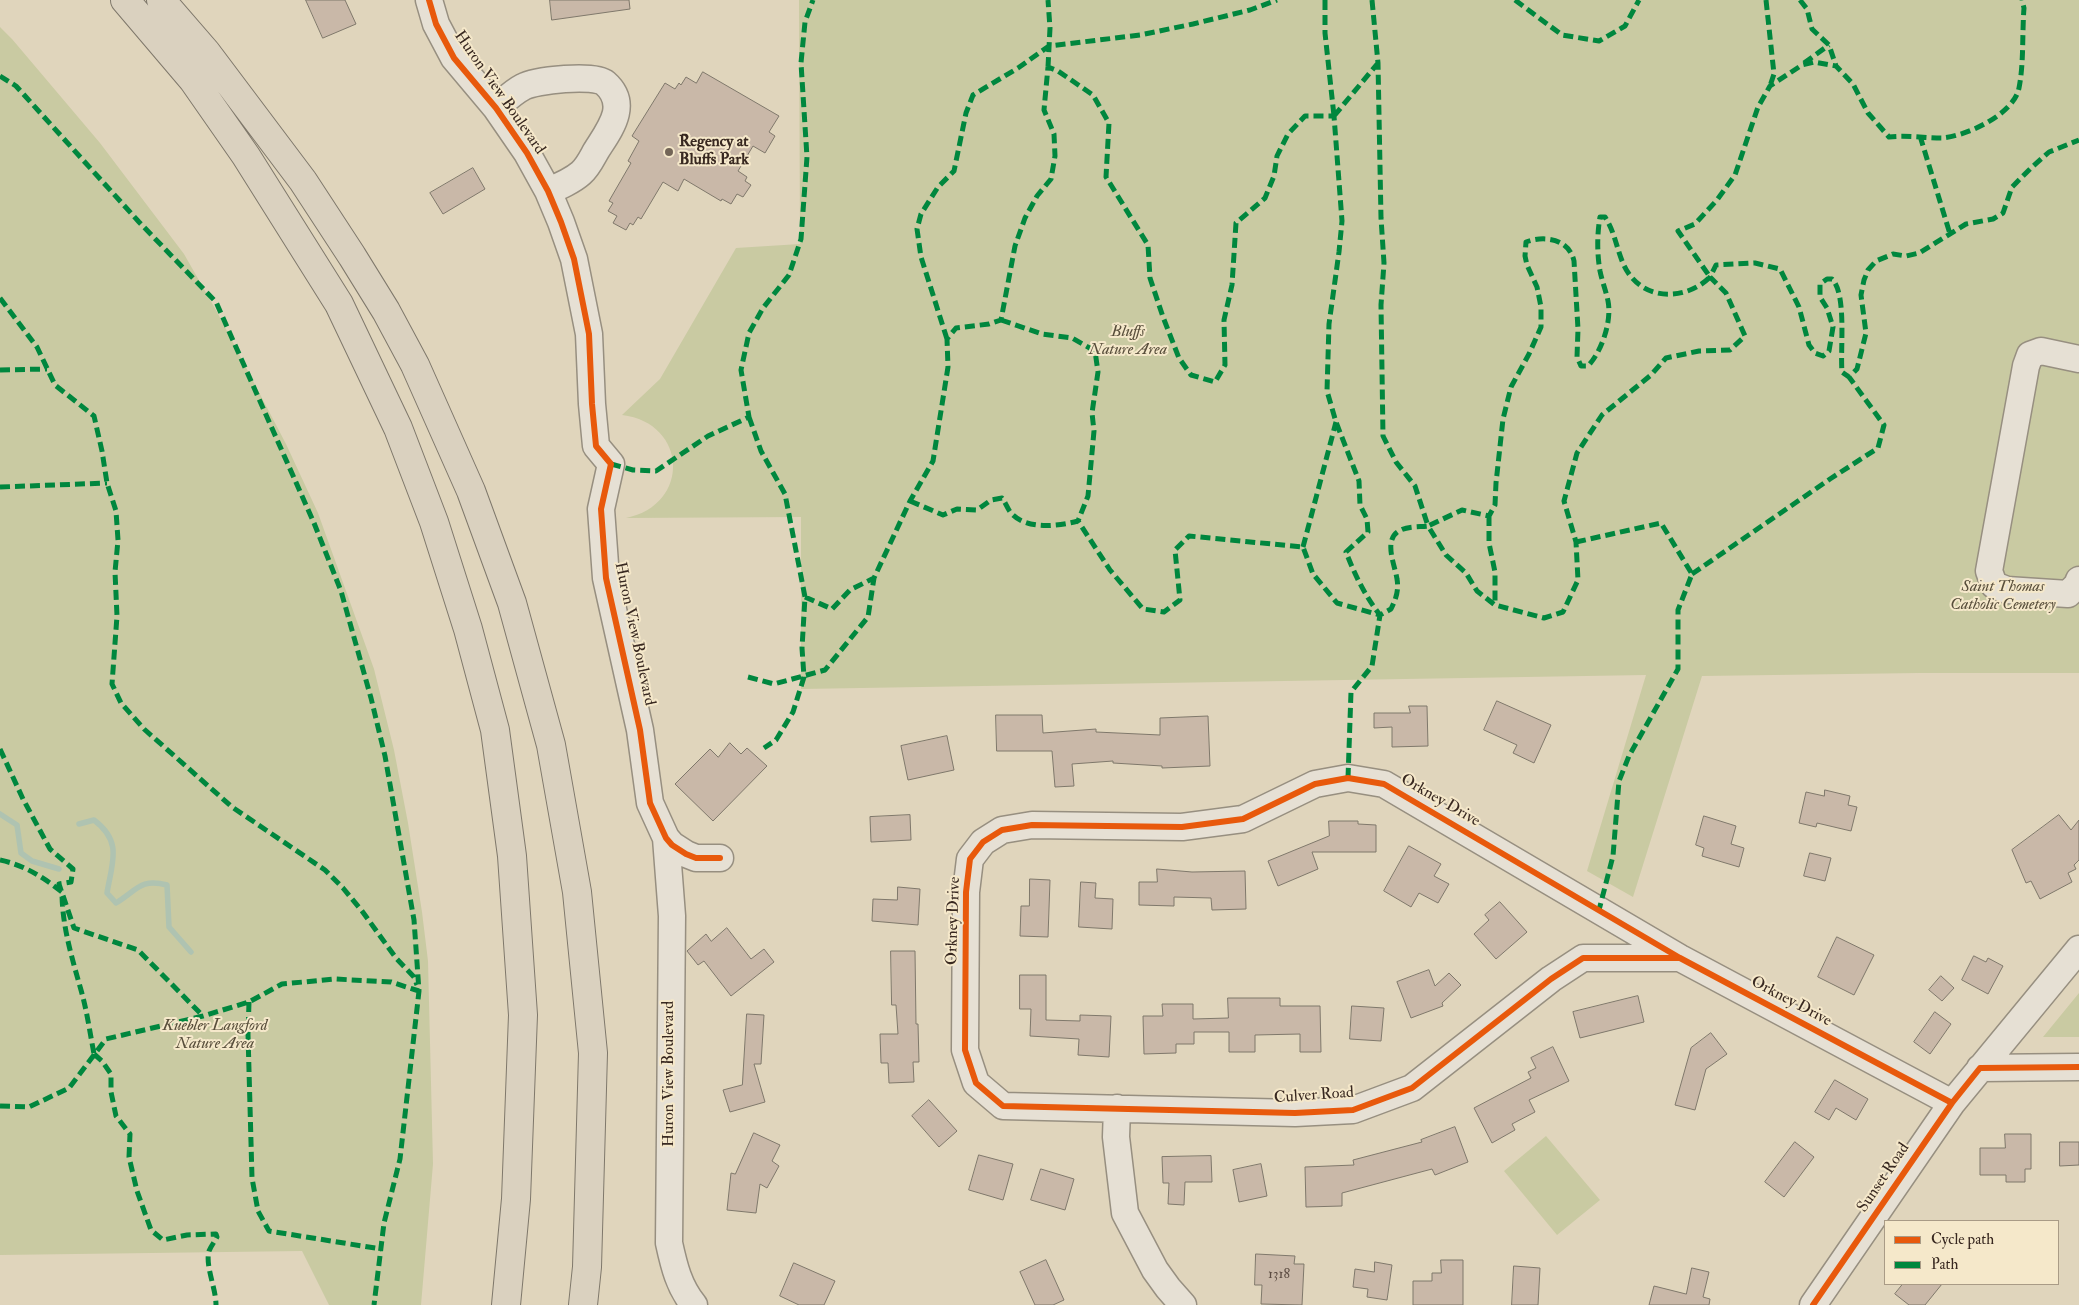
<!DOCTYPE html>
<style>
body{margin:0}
#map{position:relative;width:2079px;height:1305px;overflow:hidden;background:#e0d5bc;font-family:"IM FELL Double Pica",serif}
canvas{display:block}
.legend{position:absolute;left:1884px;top:1220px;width:175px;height:65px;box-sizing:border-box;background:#f5e8ca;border:1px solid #a99b86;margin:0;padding:6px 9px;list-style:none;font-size:15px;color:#382820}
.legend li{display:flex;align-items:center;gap:10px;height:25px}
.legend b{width:25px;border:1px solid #a99b86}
</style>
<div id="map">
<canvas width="2079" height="1305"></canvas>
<ul class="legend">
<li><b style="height:6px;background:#e8590c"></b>Cycle path</li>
<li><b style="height:6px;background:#00873e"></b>Path</li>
</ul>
</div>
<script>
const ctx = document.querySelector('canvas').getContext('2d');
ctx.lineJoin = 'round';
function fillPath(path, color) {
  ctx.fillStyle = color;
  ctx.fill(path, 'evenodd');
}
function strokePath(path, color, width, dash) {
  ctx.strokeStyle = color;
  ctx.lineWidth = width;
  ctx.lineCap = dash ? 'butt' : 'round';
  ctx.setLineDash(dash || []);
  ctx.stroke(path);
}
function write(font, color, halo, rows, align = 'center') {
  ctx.font = font + ' "IM FELL Double Pica",serif';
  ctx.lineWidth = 4;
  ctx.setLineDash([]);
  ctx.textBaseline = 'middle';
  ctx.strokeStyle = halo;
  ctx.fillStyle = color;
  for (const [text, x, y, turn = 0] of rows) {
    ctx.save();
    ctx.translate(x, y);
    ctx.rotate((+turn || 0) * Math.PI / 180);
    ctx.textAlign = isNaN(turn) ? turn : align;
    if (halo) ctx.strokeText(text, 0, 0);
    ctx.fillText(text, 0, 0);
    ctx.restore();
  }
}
fillPath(new Path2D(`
 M799,0H2079V673H1919L1702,676L1633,897L1587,871L1646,675L801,689V517L626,518C691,505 688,423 622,415L660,379L736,248L800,244Z
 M0,27L12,39L100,143L184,254L217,312L286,444L318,513L374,669L394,750L408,823L422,912L428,961L433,1164L421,1305H329L302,1251L0,1255Z
 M2079,993V1037H2043Z
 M1546,1136L1600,1200L1557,1235L1504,1171Z`), '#c9caa2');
strokePath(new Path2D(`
 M0,814L17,825L21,853L32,861L59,869
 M79,824L94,820C123,842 112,862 107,893L116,903C137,890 141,878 167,885L169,927L191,952`), '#afc3b1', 5.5);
const building = new Path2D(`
 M306,0H345L356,24L323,38Z
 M550,0H629L630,9L552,20Z
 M703,72L779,116L769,132L775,136L765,153L753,146L738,171L747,177L745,181L751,185L743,197L737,194L731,204L722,199L721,201L684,179L678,191L663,182L641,219L638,217L633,225L630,223L626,230L613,223L617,216L608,211L613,203L609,201L631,163L628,161L639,141L632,136L665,83L675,89L679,83L681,85L686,77L696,83Z
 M473,168L485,189L443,214L430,193Z
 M1497,701L1551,725L1534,763L1513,753L1517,745L1484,730Z
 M1409,706H1427L1428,746L1392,747V727L1374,728V713H1410Z
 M996,715H1042L1043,733L1096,729V732L1160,735V718L1208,716L1210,766L1162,768V766L1113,763V761L1072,764L1074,786L1055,787L1052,751H997Z
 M947,736L954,770L908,780L901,746Z
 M730,743L741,754L747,748L767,766L713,821L675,784L710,749L718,757Z
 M1825,790L1850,796L1848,805L1857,807L1851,831L1817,823L1816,827L1799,823L1806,792L1824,796Z
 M910,815L911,840L871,842L870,817Z
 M2059,815L2071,830L2079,820V860L2074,865L2076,869L2068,873L2072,882L2040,899L2031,881L2026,883L2012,850Z
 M1704,816L1736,826L1731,844L1744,848L1739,867L1702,856L1704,848L1696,845Z
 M1329,821H1358V824L1376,825V852H1312L1318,869L1278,886L1268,861L1329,836Z
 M1409,846L1441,864L1434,876L1449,884L1438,903L1419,893L1411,907L1384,891Z
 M1810,853L1831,858L1825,881L1804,876Z
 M1157,869L1192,872L1245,871L1246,909L1212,910L1211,898L1174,897V906L1139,905V882H1157Z
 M1030,879L1050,880L1048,937L1020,936L1021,906H1029Z
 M1081,882L1096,883L1095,898L1113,899L1112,929L1079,927Z
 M898,887L920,889L918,925L872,921L873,899L897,900Z
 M1500,902L1527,932L1496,959L1474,934L1489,920L1485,915Z
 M727,928L751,959L764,949L774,962L731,996L704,961L698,965L687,951L706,934L711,941Z
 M1837,937L1874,955L1854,995L1818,977Z
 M891,951H915L916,1024H918L919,1062H913L914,1082L889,1083L888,1063H881L880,1034H898L896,1005H892Z
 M1974,956L1986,962L1988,958L2003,966L1988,994L1962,980Z
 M1429,970L1435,986L1449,973L1461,985L1442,1003L1443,1006L1411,1018L1397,982Z
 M1020,975H1046V1020L1080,1021V1015L1111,1016L1109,1057L1078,1055L1079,1039L1030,1036L1031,1009H1020Z
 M1941,976L1954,988L1942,1001L1929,990Z
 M1638,996L1644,1022L1580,1038L1573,1012Z
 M1228,998H1280V1006H1320L1321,1052H1300V1034L1255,1035V1052H1229V1032H1194V1044H1176V1053L1144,1054L1143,1016H1163L1162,1004H1193V1019L1228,1018Z
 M1352,1006L1384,1008L1381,1041L1350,1039Z
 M1935,1012L1951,1024L1930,1054L1914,1042Z
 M747,1014L764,1015L761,1064H754L765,1102L730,1112L723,1090L742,1085Z
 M1711,1033L1727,1054L1706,1069L1695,1110L1675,1105L1691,1048Z
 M1553,1047L1569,1081L1529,1100L1535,1112L1512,1124L1515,1130L1492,1143L1474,1108L1531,1078L1528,1072L1536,1068L1531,1058Z
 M1835,1080L1868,1099L1856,1120L1836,1108L1829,1120L1815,1112Z
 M929,1100L957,1131L939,1147L912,1116Z
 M1455,1127L1468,1162L1435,1175L1432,1169L1342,1193V1206L1306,1207L1305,1167L1354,1165L1353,1160L1422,1142L1421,1140Z
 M754,1133L780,1145L772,1161L779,1166L767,1188L760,1184L756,1213L727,1210L731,1173L735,1174Z
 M2005,1134H2031V1169H2025V1182H2006V1175H1980V1148H2005Z
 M1795,1142L1814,1157L1784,1197L1765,1182Z
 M2060,1142H2079V1165L2060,1166Z
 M979,1155L1013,1164L1003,1200L969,1190Z
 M1211,1156L1212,1182H1185L1184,1205L1168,1204L1169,1183H1163L1162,1157Z
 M1261,1164L1267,1196L1239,1202L1233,1170Z
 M1041,1169L1074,1179L1065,1210L1031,1200Z
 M1256,1254L1295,1256L1294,1264H1304L1302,1305L1261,1304L1262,1285H1255Z
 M1046,1260L1064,1300L1053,1305H1035L1020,1272Z
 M1441,1260H1463V1305H1413V1281H1432V1273H1441Z
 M1375,1262L1392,1265L1387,1300L1367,1297L1368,1289L1353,1287L1355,1269L1374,1272Z
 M794,1263L835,1281L824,1305H799L780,1296Z
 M1514,1266L1540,1268L1538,1305H1512Z
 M1692,1268L1709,1272L1703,1297L1710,1299L1709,1305H1649L1654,1286L1686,1294Z
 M1903,1284H1942L1925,1305H1909L1895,1294Z`);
fillPath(building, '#c9b8a8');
strokePath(building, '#7f786b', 1);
const minor = new Path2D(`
 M429,0L436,24L454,58L496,108L527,153L548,191L561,222L574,259L589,334L592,404L596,446L611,464L601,509L606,578L640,730L650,803L666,838L672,845L686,854L696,858H720
 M496,108C504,101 513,92 523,87C535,80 595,74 605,83C630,105 609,130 596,151C592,158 588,167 581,173C572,181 560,186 548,191
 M2079,359L2041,351L2030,355L2026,366L1989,571L1994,585L2007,590L2068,594L2077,585L2079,580
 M666,838L672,916L669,1243C674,1266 679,1287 694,1305
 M1680,958H1583L1551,979L1412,1088L1353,1110L1295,1113L1003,1106L976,1083L965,1050L966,892L970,859L983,842L1002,830L1032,825L1182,827L1243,819L1315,784L1348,778L1384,784L1680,958L1952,1103
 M1980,1068L2079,1067
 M1117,1108L1116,1137L1125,1213L1155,1270L1168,1288L1183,1305
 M1813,1305L1952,1103L2079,949`);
const highway = new Path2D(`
 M125,0L193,80L246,156L339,304L398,428L434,522L468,629L495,730L512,856L523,1015L516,1199L506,1305
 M161,0L206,52L303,181L352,256L386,311L415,365L471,491L512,603L551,745L577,892L593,1053L587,1267L583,1305`);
strokePath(minor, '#978f80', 29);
strokePath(highway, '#7f786b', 30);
strokePath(minor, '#e6e0d4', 26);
strokePath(highway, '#dad1bf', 28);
strokePath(new Path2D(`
 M1325,0V33L1334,116
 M1372,0L1378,63L1381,218L1384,263L1381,305L1383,436L1396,462L1415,486L1428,526L1462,510L1489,516L1495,505L1496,483L1503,419L1511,387L1529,354L1541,327V307L1537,287L1527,265L1525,256L1526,242C1545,235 1569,239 1574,261L1578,329L1577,357L1581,366H1588C1602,351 1612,321 1608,301C1606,291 1602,281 1600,271C1597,254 1597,234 1600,217H1605C1617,235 1617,257 1629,274C1649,302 1688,299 1710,277L1678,231L1695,224L1717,200L1735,175L1758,107L1770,86L1802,65L1814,62L1836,66L1853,84L1868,113L1889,137C1907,135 1925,138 1942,138C1967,136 2014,114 2019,88C2024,63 2022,33 2024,8L2022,0
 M1515,0L1562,35L1599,41L1625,26L1639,0
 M1766,0L1774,74L1770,86
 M1800,0L1807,9L1812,29L1829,45L1836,66
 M1804,63L1829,45
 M1048,67L1050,28L1048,0
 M0,76L16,86L139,222L216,302L314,523L341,591L371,698L385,756L414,920L419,991L400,1159L384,1223L374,1305
 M1334,116L1378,63
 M1920,136L1950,234
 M0,298L37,347L55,385L94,416L102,451L107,483L116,511L118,540L115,572L117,616L112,684L121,703L144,729L232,807L325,870L343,888L362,911L396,958L414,977L417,985
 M1001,320L1042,334L1072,338L1095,351L1098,372L1092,413L1094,431L1088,496L1078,521
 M947,339L921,257L917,229L921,214L938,187L954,171L966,113L973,95L1018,68L1049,46L1140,35L1193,24L1250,10L1277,0
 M0,370L47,369
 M749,417L761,451L785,494L805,597L802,648L804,677L793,712L776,740L764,748
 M611,464L633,470L656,471L708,436L749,417L741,370L749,333L763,308L789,275L801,239L807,157L801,63L805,22L813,0
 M0,487L107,483
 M910,501L943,515L957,509L977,510L991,500L1002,498C1006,503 1008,511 1013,515C1029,530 1059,526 1078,521L1110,570L1143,609L1164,612L1180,600L1175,550L1189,536L1303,547L1313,574L1337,603L1380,615L1372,666L1351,692L1348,778
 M1489,516V543L1495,572V605
 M1576,542L1661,523L1692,574L1678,610V669L1629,756L1619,781L1613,856L1599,910
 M1303,547L1336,422
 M1692,574L1830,479L1878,448L1884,425L1849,377
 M805,597L832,609L850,590L874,578
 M748,677L774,684L825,670L868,617L874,578L910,501L933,461L948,367L947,339L956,328L989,324L1001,320L1015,246L1025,218L1037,196L1051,179L1055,156L1054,134L1044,110L1048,67L1058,71L1093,95L1109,123L1106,177L1148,245L1150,278L1163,317L1179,358L1191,375L1215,382L1225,365L1224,320L1232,285L1236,223L1265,198L1274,176L1277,156L1288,134L1305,116H1334L1342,221L1339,252L1329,324L1327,391L1336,422L1359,481L1360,505L1367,519L1368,532L1346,552C1355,575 1365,596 1380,615L1391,609C1396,599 1399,590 1397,579C1395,565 1382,538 1401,530C1409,526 1420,527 1428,526L1446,555L1466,573L1477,591L1495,605L1544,618L1563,612L1578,580L1576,542L1564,501L1577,453L1602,415L1651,375L1666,358L1699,351L1730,350L1745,336L1726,293L1710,277L1716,265L1755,263L1780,269L1799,307L1809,345L1815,353L1823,356L1829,351L1833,327L1827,308L1820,297V284L1827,279H1832C1847,294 1840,349 1842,372L1849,377L1857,369L1866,333L1861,295L1864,280L1868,270L1876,261L1893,254L1906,256L1919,253L1966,224L1993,219L2003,213L2012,187L2031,168L2049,152L2079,140
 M0,749L23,799L50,849L73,869L71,882L59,884L74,928L138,950L203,1016
 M0,860C24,865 43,877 62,892C62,926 72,958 81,990C87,1011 90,1033 94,1054
 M249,1002L248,1034L252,1178L258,1211L269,1231L381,1249
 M94,1054L102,1061L111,1074V1092L116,1116L130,1134L129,1157L137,1191L151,1230L163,1240L187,1235L216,1234L217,1237C215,1241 211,1246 209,1251C205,1266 216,1288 216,1305
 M0,1106L29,1107L69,1088L106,1039L203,1016L249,1002L282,984L335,979L391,982L419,991`), '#00873e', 5, [10, 5]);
strokePath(new Path2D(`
 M429,0L436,24L454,58L496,108L527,153L548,191L561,222L574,259L589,334L592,404L596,446L611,464L601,509L606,578L640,730L650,803L666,838L672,845L686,854L696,858H720
 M1680,958H1583L1551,979L1412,1088L1353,1110L1295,1113L1003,1106L976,1083L965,1050L966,892L970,859L983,842L1002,830L1032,825L1182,827L1243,819L1315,784L1348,778L1384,784L1680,958L1952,1103
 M1813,1305L1952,1103L1980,1068L2079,1067`), '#e8590c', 6);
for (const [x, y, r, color] of [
 [669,152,5,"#736557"]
]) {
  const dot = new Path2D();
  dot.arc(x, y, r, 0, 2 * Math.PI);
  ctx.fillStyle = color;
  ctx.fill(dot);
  strokePath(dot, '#f5e8ca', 2);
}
write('14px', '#5c4c42', null, [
 ["1318",1279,1275]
]);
write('16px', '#382820', '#f5e8ca', [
 ["Huron View Boulevard",499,93,55],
 ["Huron View Boulevard",634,634,78],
 ["Orkney Drive",1440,801,30],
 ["Orkney Drive",954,921,-88],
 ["Orkney Drive",1791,1002,28],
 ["Huron View Boulevard",670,1074,-90],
 ["Culver Road",1314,1096,-4],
 ["Sunset Road",1884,1178,-56]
]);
write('bold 16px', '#382820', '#f5e8ca', [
 ["Regency at",679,143],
 ["Bluffs Park",679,161]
], 'left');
write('italic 16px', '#584e3b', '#f5e8ca', [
 ["Bluffs",1128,333],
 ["Nature Area",1128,351],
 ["Saint Thomas",2003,588],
 ["Catholic Cemetery",2003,606],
 ["Kuebler Langford",215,1027],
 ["Nature Area",215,1045]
]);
</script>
